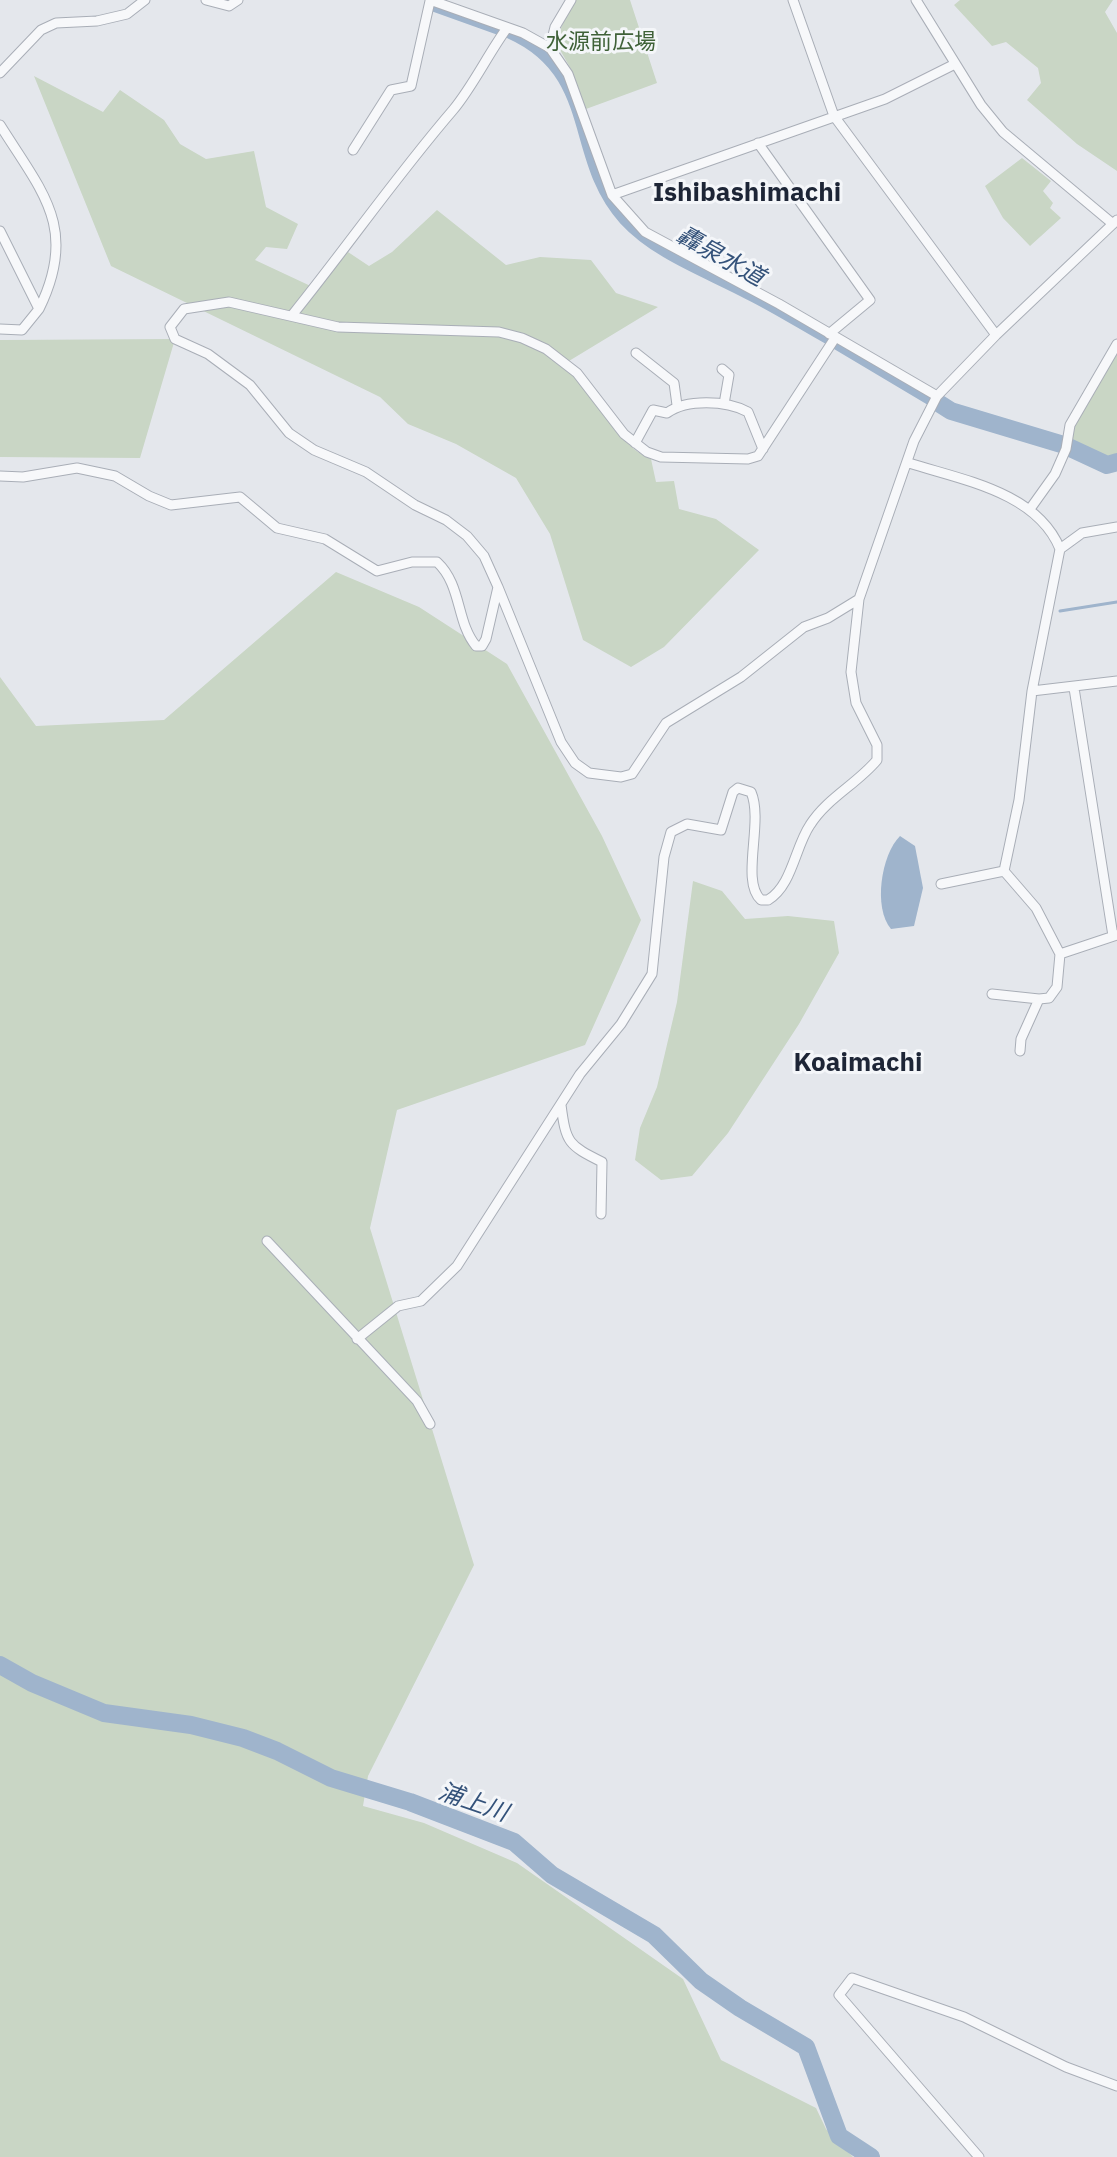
<!DOCTYPE html>
<meta charset="utf-8">
<style>
body{margin:0}
canvas{display:block;background:#e4e7ec}
</style>
<canvas width="1117" height="2157"></canvas>
<script>
const ctx = document.querySelector('canvas').getContext('2d');
ctx.lineJoin = 'round';
function fillPath(path, color) {
  ctx.fillStyle = color;
  ctx.fill(path, 'evenodd');
}
function strokePath(path, color, width, dash) {
  ctx.strokeStyle = color;
  ctx.lineWidth = width;
  ctx.lineCap = dash ? 'butt' : 'round';
  ctx.setLineDash(dash || []);
  ctx.stroke(path);
}
function write(font, color, halo, rows, align = 'center') {
  ctx.font = font + ' "IBM Plex Sans","Noto Sans JP",sans-serif';
  ctx.lineWidth = 6;
  ctx.setLineDash([]);
  ctx.textBaseline = 'middle';
  ctx.strokeStyle = halo;
  ctx.fillStyle = color;
  for (const [text, x, y, turn = 0] of rows) {
    ctx.save();
    ctx.translate(x, y);
    ctx.rotate((+turn || 0) * Math.PI / 180);
    ctx.textAlign = isNaN(turn) ? turn : align;
    if (halo) ctx.strokeText(text, 0, 0);
    ctx.fillText(text, 0, 0);
    ctx.restore();
  }
}
fillPath(new Path2D(`
 M574,0H630L657,83L586,109L572,71L555,41Z
 M960,0H1113L1105,12L1117,33V171L1077,144L1027,100L1041,83L1038,68L1006,42L992,46L954,5Z
 M34,76L103,112L120,90L164,120L180,144L206,159L254,151L266,207L298,224L287,249L266,247L255,260L317,289L348,252L369,266L392,252L437,210L506,265L540,257L591,260L616,293L658,307L564,364C573,373 583,382 591,392C611,417 620,446 651,459L656,482L674,481L679,509L716,519L759,550L664,647L631,667L583,640L550,534L516,478L456,444L408,424L380,397L111,266Z
 M1022,158L1051,181L1043,191L1053,203L1050,208L1061,218L1030,246L1003,218L985,186Z
 M175,339L140,458L0,457V340Z
 M1117,350V458L1113,457L1109,463L1070,445L1072,427Z
 M336,572L419,607L507,664L602,836L641,920L585,1045L397,1110L370,1228L474,1565L368,1776L363,1806L424,1823L517,1863L683,1979L721,2060L816,2108L826,2129L853,2157H0V677L36,726L164,720Z
 M693,881L722,891L745,919L788,916L834,921L839,953L799,1024L728,1133L692,1176L661,1180L635,1160L640,1128L657,1087L677,1002Z`), '#c9d6c5');
fillPath(new Path2D(`
 M900,836L915,846L923,888L914,926L891,929C873,908 881,855 900,836Z`), '#9fb4cc');
strokePath(new Path2D(`
 M1060,611L1117,602`), '#9fb4cc', 3);
strokePath(new Path2D(`
 M432,6L499,30
 M510,34C599,74 568,159 624,220C656,255 708,273 749,295C777,309 802,325 829,340
 M837,345L931,401`), '#9fb4cc', 10);
strokePath(new Path2D(`
 M940,404L951,411L1064,445L1107,465L1117,462
 M0,1665L32,1683L104,1713L191,1725L243,1738L277,1751L331,1778L410,1802L514,1842L552,1875L654,1935L701,1981L740,2008L806,2047L839,2136L871,2157`), '#9fb4cc', 18);
const street = new Path2D(`
 M206,0L229,6L238,0
 M430,0L523,33L550,48L568,74L612,195L645,232L779,304L937,396
 M793,0L834,116L996,335
 M916,0L981,105L1003,132L1113,224
 M550,48L555,27L571,0
 M0,73L41,30L56,23L97,21L127,14L145,0
 M0,125C42,192 79,228 39,309L0,231
 M758,143L870,300L829,334
 M353,150L391,90L411,86L430,1
 M612,195L885,99L955,64
 M293,314C347,247 397,175 453,110C473,86 488,54 507,28
 M0,329L22,330L39,309
 M835,338L758,456L748,459L661,457L647,452L624,434L577,373L546,349L522,338L499,332L338,327L229,302L184,309L170,327L175,339L208,354L250,385L289,433L314,450L366,472L415,505L446,520L467,536L484,556L498,587L561,742L575,763L589,773L621,777L632,774L666,723L741,677L804,627L828,618L859,599
 M636,353L674,383L677,405
 M722,369L729,375L724,404
 M635,443L653,410L667,413C686,399 726,400 748,412L763,449
 M909,463C962,480 1037,492 1060,549L1032,691L1019,800L1004,871
 M0,476L23,477L77,468L115,476L149,496L171,505L240,497L277,528L325,539L377,571L412,562H437C462,585 456,622 476,646H482L486,639L498,587
 M1030,509L1055,474L1066,449L1070,425L1117,344
 M1060,549L1082,533L1117,527
 M1074,688L1113,936
 M1032,691L1117,681
 M1004,871L1036,908L1060,954L1117,935
 M941,884L1004,871
 M992,994L1039,999
 M1020,1051L1021,1039L1039,999L1049,998L1057,987L1060,954
 M561,1105C566,1143 568,1145 602,1162L601,1214
 M267,1241L417,1401L430,1424
 M357,1339L398,1306L421,1301L457,1266L580,1074L621,1024L652,974L664,857L671,832L687,824L721,830L733,792L738,788L751,792C764,822 740,881 761,900H768C792,886 795,847 810,825C827,798 857,784 877,760V745L856,703L851,672L859,599L914,441L937,396L996,335L1117,220
 M979,2157L839,1995L852,1978L964,2017L1066,2067L1117,2086`);
strokePath(street, '#a9aeb7', 11);
strokePath(street, '#f7f8fa', 9);
write('22px', '#3f6138', '#f4f6f9', [
 ["水源前広場",601,43]
]);
write('italic 24px', '#34527a', '#f4f6f9', [
 ["轟泉水道",720,257,29],
 ["浦上川",473,1803,19]
]);
write('bold 26px', '#1d2536', '#f4f6f9', [
 ["Ishibashimachi",747,193],
 ["Koaimachi",858,1063]
]);
</script>
